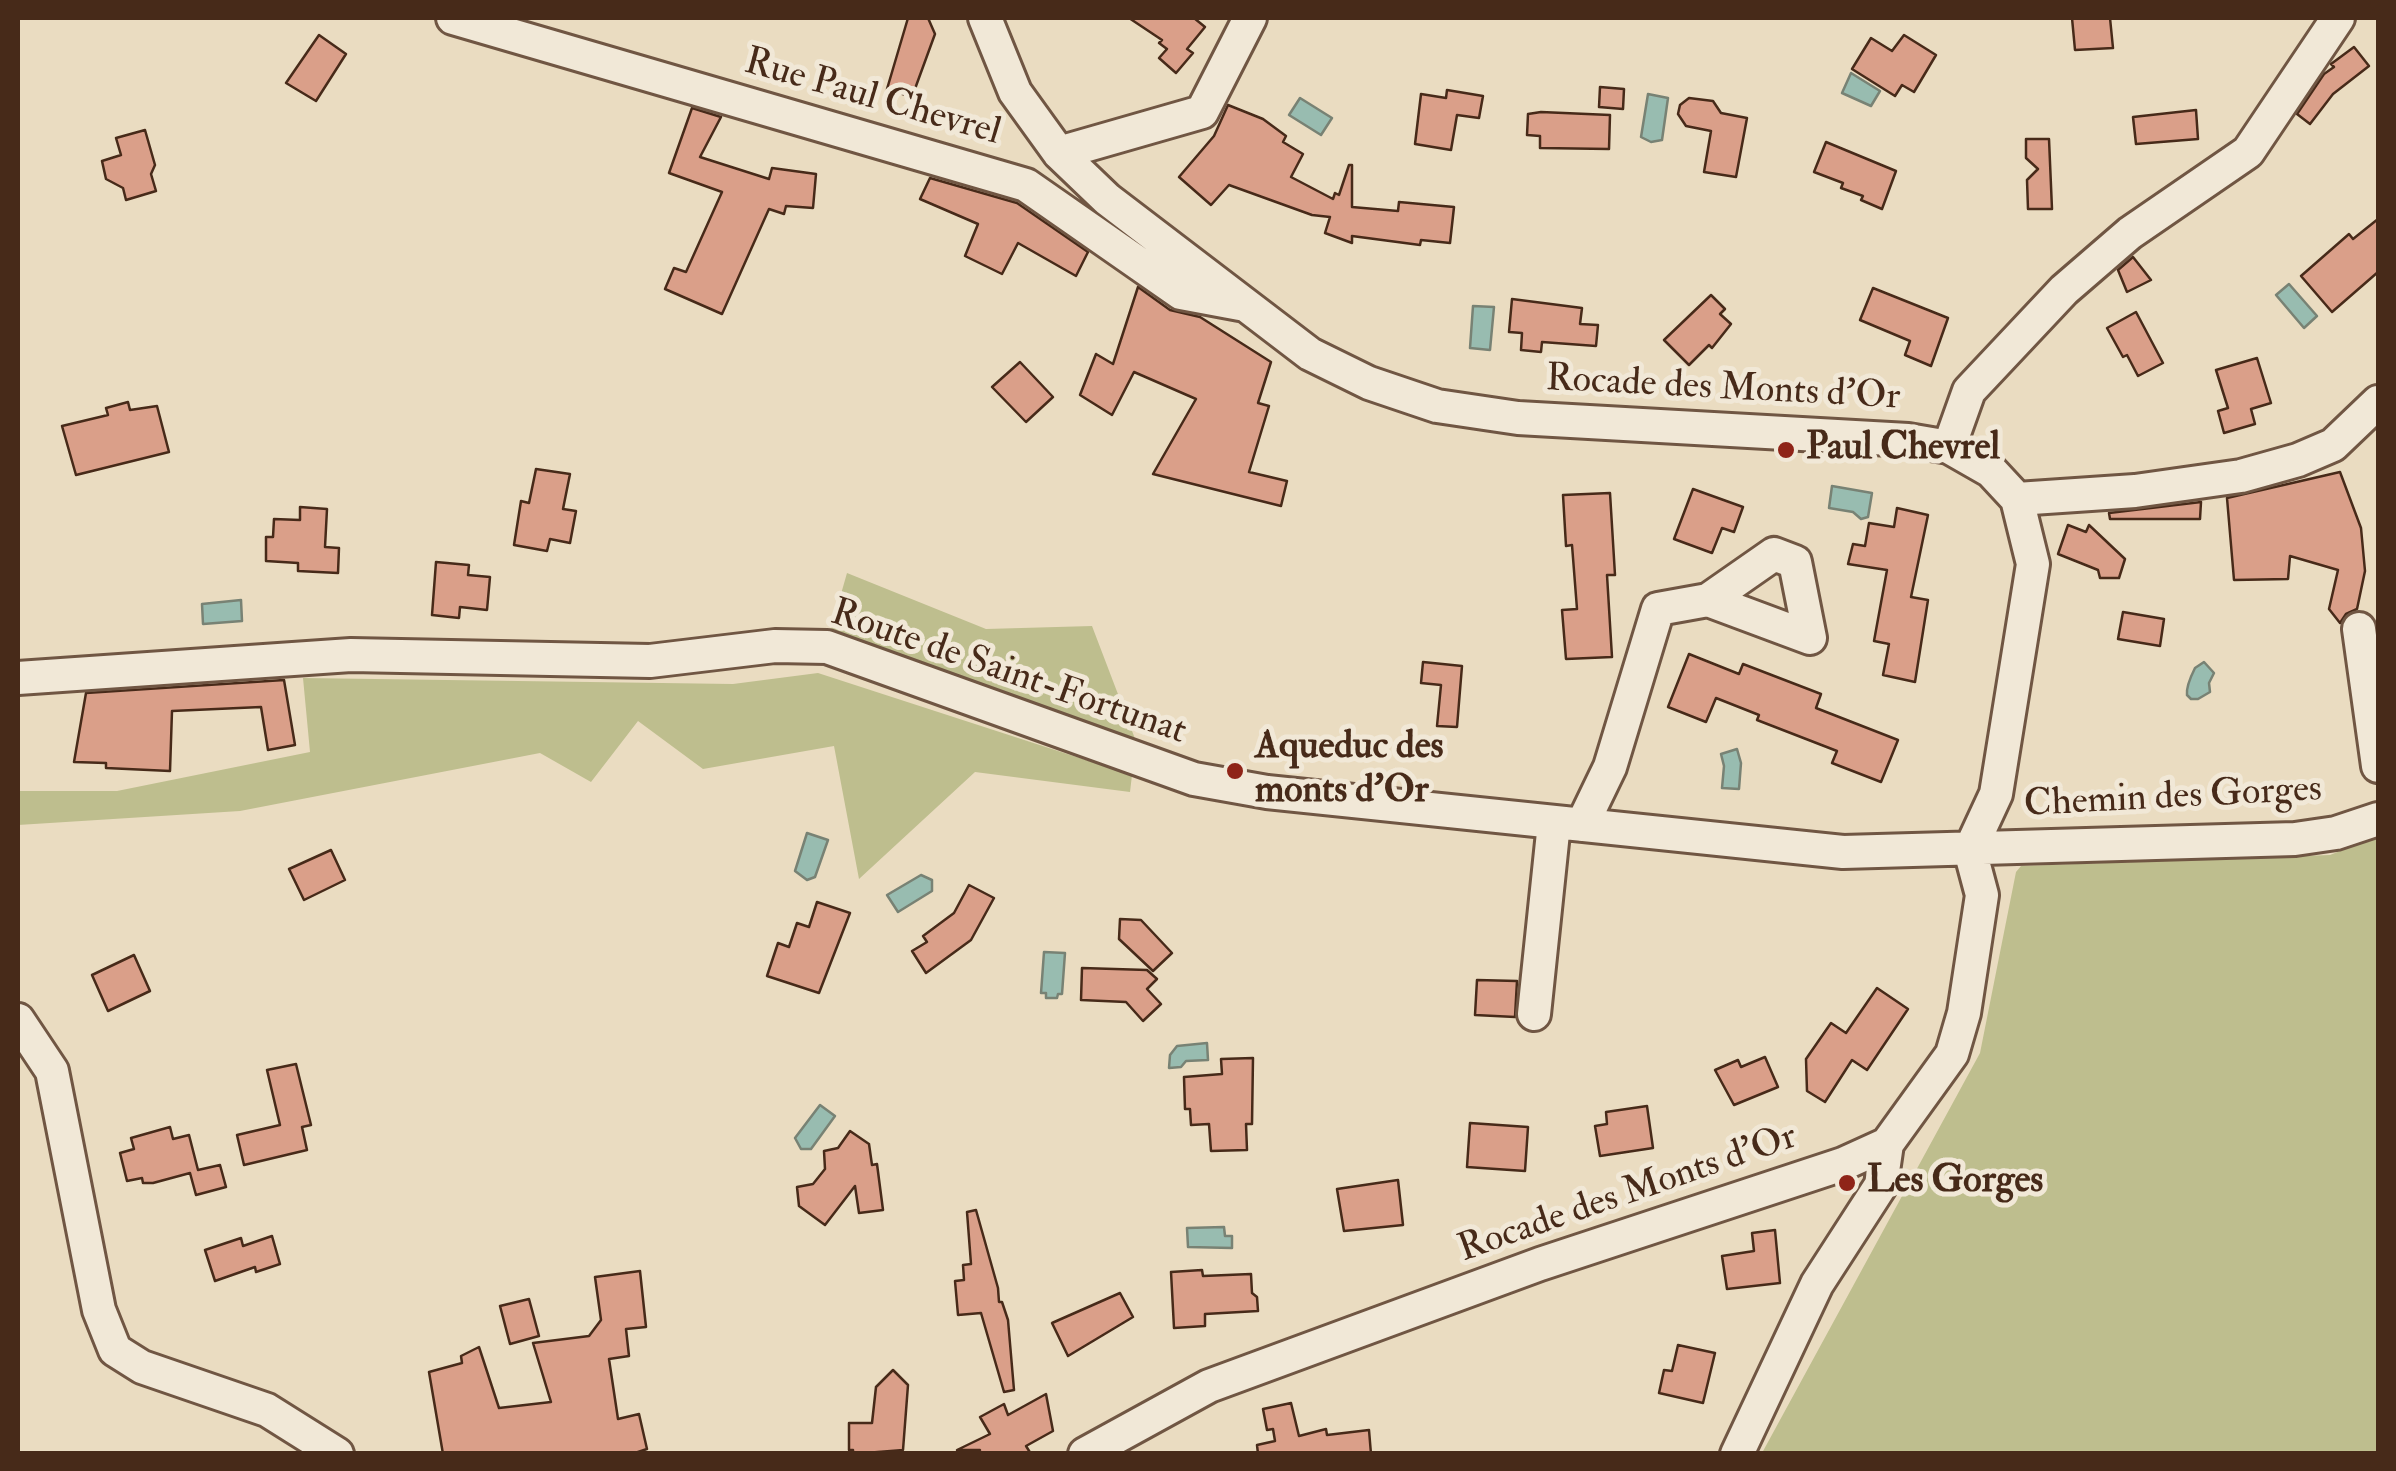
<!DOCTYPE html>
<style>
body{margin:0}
#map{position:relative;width:2396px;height:1471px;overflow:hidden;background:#eadcc1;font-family:"IM FELL Double Pica",serif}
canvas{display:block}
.frame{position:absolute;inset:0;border:20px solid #472a19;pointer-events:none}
</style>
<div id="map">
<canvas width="2396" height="1471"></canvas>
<div class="frame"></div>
</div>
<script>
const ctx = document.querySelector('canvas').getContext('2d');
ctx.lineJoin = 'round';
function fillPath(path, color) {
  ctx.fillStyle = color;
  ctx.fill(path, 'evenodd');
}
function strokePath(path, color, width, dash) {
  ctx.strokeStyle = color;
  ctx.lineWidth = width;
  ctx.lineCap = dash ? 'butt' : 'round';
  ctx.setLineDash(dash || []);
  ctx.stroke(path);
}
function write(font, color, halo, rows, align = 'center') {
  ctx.font = font + ' "IM FELL Double Pica",serif';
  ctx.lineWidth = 10;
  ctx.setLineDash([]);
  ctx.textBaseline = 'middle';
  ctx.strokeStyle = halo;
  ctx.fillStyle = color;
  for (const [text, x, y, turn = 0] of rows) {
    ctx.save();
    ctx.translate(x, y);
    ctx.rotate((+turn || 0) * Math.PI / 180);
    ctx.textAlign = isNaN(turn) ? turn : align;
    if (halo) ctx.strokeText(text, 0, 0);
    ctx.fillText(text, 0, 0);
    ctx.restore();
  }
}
fillPath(new Path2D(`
 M847,573L986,629L1092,626L1137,744L831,629Z
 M818,673L1132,775L1130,792L975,772L859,879L834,746L703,769L638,721L591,782L540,753L240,811L18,825V791H117L310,752L303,678L733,684Z
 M2378,836V1453H1762L1980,1053L2016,872L2021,866L2330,855Z`), '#bebe8e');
const water = new Path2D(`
 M1851,73L1880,91L1871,106L1842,93Z
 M1648,94L1668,98L1662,140L1651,142L1641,137Z
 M1300,98L1332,118L1321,135L1289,115Z
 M2289,284L2317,316L2304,328L2276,295Z
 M1473,306L1494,307L1490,350L1470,348Z
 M1832,486L1872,493L1868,517L1861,519L1853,512L1829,508Z
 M241,600L242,621L203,624L202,604Z
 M2204,662L2214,673L2209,683L2210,692L2198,699H2191L2187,695C2186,688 2192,674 2195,668Z
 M1737,749L1741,763L1739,789L1722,788L1724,766L1721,754Z
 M807,833L828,840L815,877L807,880L795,871Z
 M921,875L932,880V891L898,912L887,895Z
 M1044,952L1065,953L1062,994H1058L1057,998H1046V993H1041Z
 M1207,1043L1208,1060L1186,1061L1181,1067L1169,1068L1170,1055L1177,1046Z
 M820,1105L835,1116L811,1149H801L795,1138Z
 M1224,1227L1225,1236H1232V1248L1188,1247L1187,1228Z`);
fillPath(water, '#98bcb0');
strokePath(water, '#788274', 2.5);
const building = new Path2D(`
 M908,18H928L935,34L912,97L887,89Z
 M1129,18H1194L1205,27L1187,49L1193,53L1176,73L1159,58L1167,49L1159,43L1162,40Z
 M2072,18H2110L2113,48L2075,50Z
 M319,35L346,54L316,101L286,83Z
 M1904,35L1936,55L1914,92L1902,85L1895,96L1852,69L1871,38L1892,51Z
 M2354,47L2369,66L2333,94L2310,124L2297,114L2324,74L2334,67L2331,64Z
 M1600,87L1624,89L1623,109L1599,107Z
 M1447,90L1483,96L1479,118L1457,115L1451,150L1415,144L1421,94L1446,98Z
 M1689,98L1713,101L1721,113L1747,118L1736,177L1704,172L1711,131L1686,126L1678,114L1680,105Z
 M1228,105L1263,119L1286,136L1283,142L1303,154L1291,177L1333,199L1335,193L1339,195L1349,165H1352V207L1398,211L1399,202L1454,207L1450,243L1421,240L1420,245L1352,236V243L1325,233L1330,217L1312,215L1229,185L1211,205L1179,177L1214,136Z
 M692,108L721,117L700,157L769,179L772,168L816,174L813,208L786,206L784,214L769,209L722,314L665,289L674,268L686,272L722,192L669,173Z
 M2196,110L2198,139L2136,144L2133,117Z
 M1541,112L1610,115L1609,149L1540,148V136L1527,135L1528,114Z
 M145,130L155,165L151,174L156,191L126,200L123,188L106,179L102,161L121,155L116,138Z
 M2026,139H2049L2052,209H2028L2027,180L2038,169L2026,158Z
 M1826,142L1896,171L1882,209L1861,200L1863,196L1841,188L1843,183L1814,172Z
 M930,178L1017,203L1088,252L1076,276L1018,243L1002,274L965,256L978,224L920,199Z
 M2378,219V272L2332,312L2301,276L2349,234L2353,239Z
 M2133,257L2151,280L2127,292L2118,270Z
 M1138,287L1170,310L1200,317L1271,362L1258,403L1269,406L1249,472L1287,481L1281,506L1153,474L1196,399L1134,372L1112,415L1080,395L1096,354L1113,364Z
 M1873,288L1948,318L1931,366L1905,355L1910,341L1860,320Z
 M1711,295L1725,309L1720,314L1731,324L1712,348L1709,345L1689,365L1664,340Z
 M1512,299L1582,308L1580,324L1598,325L1596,346L1542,342L1541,352L1521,350L1522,333L1509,332Z
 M2136,312L2163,363L2138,376L2127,355L2123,357L2107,328Z
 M2257,358L2271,403L2251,409L2255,424L2224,433L2218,411L2228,408L2216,370Z
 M1020,362L1053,397L1026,422L992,387Z
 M128,402L130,410L157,406L169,452L76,475L62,426L108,415L106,408Z
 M536,469L570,474L563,509L576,511L570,543L550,539L547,551L514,545L521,501L529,503Z
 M2340,472L2361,528L2365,571L2357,609L2346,614L2340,623L2329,609L2338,570L2290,556L2288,579L2234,580L2227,498Z
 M1693,489L1743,507L1734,532L1722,528L1712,553L1674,539Z
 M1610,493L1615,575H1607L1612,657L1566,659L1562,610L1577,609L1572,545L1566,546L1563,495Z
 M2201,502L2200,519H2110L2109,513Z
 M300,507L327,509L325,547L339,548L338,573L298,571V563L266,561V537H273L274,519L300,520Z
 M1897,508L1928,515L1911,597L1928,600L1915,682L1883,675L1889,644L1874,641L1887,570L1848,564L1853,544L1865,546L1869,523L1894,527Z
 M2068,525L2086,532L2089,525L2125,559L2119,578H2100L2098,570L2058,554Z
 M436,562L469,565L468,575L490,577L487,610L460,607L459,618L432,615Z
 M2123,612L2164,619L2160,646L2118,639Z
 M1689,654L1739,674L1743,664L1821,694L1816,708L1898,740L1881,782L1832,763L1837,751L1757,720L1759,715L1716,698L1706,722L1668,707Z
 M1423,662L1462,666L1457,727L1437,726L1441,685L1421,683Z
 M284,680L295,745L268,750L261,707L172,711L170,771L106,768V763L74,762L86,693Z
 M331,850L345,880L304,900L289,869Z
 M969,885L994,898L971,940L926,973L912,951L927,942L923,936L954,913Z
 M817,902L850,913L819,993L767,976L778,943L789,947L797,923L809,927Z
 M1120,919L1141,920L1172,953L1153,971L1119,939Z
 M134,955L150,991L108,1011L92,975Z
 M1082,968L1147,970L1157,979L1147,989L1161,1004L1143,1021L1126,1002L1081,1000Z
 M1477,980L1517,981L1515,1017L1475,1015Z
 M1877,988L1908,1009L1867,1070L1852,1060L1825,1102L1807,1091L1806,1059L1831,1023L1846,1033Z
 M1765,1057L1778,1087L1734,1105L1715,1070L1738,1060L1741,1067Z
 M1253,1058L1252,1124H1246L1247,1150L1211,1151L1209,1124L1191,1125L1190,1109H1185L1184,1077L1222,1074L1221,1059Z
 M296,1064L311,1125L302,1127L307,1150L244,1165L237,1135L280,1125L267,1070Z
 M1647,1106L1653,1148L1600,1156L1595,1126L1607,1124L1606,1112Z
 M1470,1123L1528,1127L1525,1171L1467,1167Z
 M170,1127L173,1139L189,1135L198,1170L220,1165L226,1187L196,1195L190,1173L153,1183H143L142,1178L127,1181L120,1153L134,1149L131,1138Z
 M850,1131L869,1144L872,1165L877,1164L883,1210L859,1213L855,1186L825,1225L799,1206L797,1187L813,1184L825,1169L824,1151L838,1148Z
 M1398,1180L1403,1225L1344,1231L1337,1189Z
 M976,1210L998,1288L999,1302H1002L1008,1320L1014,1390L1004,1392L981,1313L958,1315L955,1281L964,1280L963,1265L971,1264L967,1212Z
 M1775,1230L1780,1283L1727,1289L1722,1256L1754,1251L1752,1233Z
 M272,1236L280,1264L256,1272L255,1267L215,1281L205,1250L241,1238L243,1246Z
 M1202,1270L1203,1276L1251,1274L1252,1293L1257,1297L1258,1311L1205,1314V1326L1174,1328L1171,1272Z
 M640,1271L646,1327L626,1329L629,1356L609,1359L618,1419L639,1414L647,1449L632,1454H443L429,1372L462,1363L461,1356L479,1347L499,1408L551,1402L533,1343L589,1336L601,1320L595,1277Z
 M1120,1293L1133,1317L1068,1356L1052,1323Z
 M529,1299L539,1336L510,1344L500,1306Z
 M1678,1345L1715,1353L1703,1403L1659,1393L1664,1370L1672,1371Z
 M893,1370L908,1385L903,1450L853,1454V1450H849V1423H872L876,1387Z
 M1046,1394L1053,1431L1026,1446L1031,1454H973L980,1450H957L990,1434L980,1417L1004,1404L1008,1415Z
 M1291,1403L1299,1436L1326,1429L1327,1435L1369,1430L1371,1454H1258L1257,1445L1275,1441L1273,1429L1267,1430L1263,1409Z`);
fillPath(building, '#da9f89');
strokePath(building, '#472a19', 2.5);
const minor = new Path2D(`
 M453,18L1026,185L1181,293L1240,304
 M985,18L1015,92L1059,153L1107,199L1310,354L1369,383L1437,406L1518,418L1908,440L1949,447L1991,471L2017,499L2033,564L1996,794L1970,850L1982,895L1964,1013L1952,1054L1887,1144L1843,1164L1540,1264L1209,1386L1085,1454
 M1059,153L1202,112L1250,18
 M1949,447L1969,391L2064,290L2130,233L2248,152L2338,18
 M2017,499L2135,491L2241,476L2298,460L2333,445L2378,402
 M2359,629L2378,766
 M18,678L351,655L650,661L775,646L827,647L1194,779L1267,792L1843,852L2295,839L2336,833L2378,819
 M1582,825L1610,767L1658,609L1708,600L1810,638L1795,562L1774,554L1708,600
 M1534,1014L1554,823
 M18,1020L52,1071L99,1310L115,1350L142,1367L267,1410L337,1454
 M1737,1454L1817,1284L1881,1185L1887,1144`);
strokePath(minor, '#705643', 38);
strokePath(minor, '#f1e8d7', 32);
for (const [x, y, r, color] of [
 [1786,450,10,"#8f2418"],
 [1235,771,10,"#8f2418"],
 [1847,1183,10,"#8f2418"]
]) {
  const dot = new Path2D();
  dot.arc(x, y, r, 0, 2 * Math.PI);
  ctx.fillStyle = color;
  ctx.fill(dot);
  strokePath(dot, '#f1e8d7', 4);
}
write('38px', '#472a19', '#f1e8d7', [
 ["Rue Paul Chevrel",872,99,16],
 ["Rocade des Monts d'Or",1723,390,3],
 ["Route de Saint-Fortunat",1008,674,19],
 ["Chemin des Gorges",2173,799,-3],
 ["Rocade des Monts d'Or",1628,1195,-19]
]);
write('bold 38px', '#472a19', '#f1e8d7', [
 ["Paul Chevrel",1806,450],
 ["Aqueduc des",1255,749],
 ["monts d'Or",1255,793],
 ["Les Gorges",1867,1183]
], 'left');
</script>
